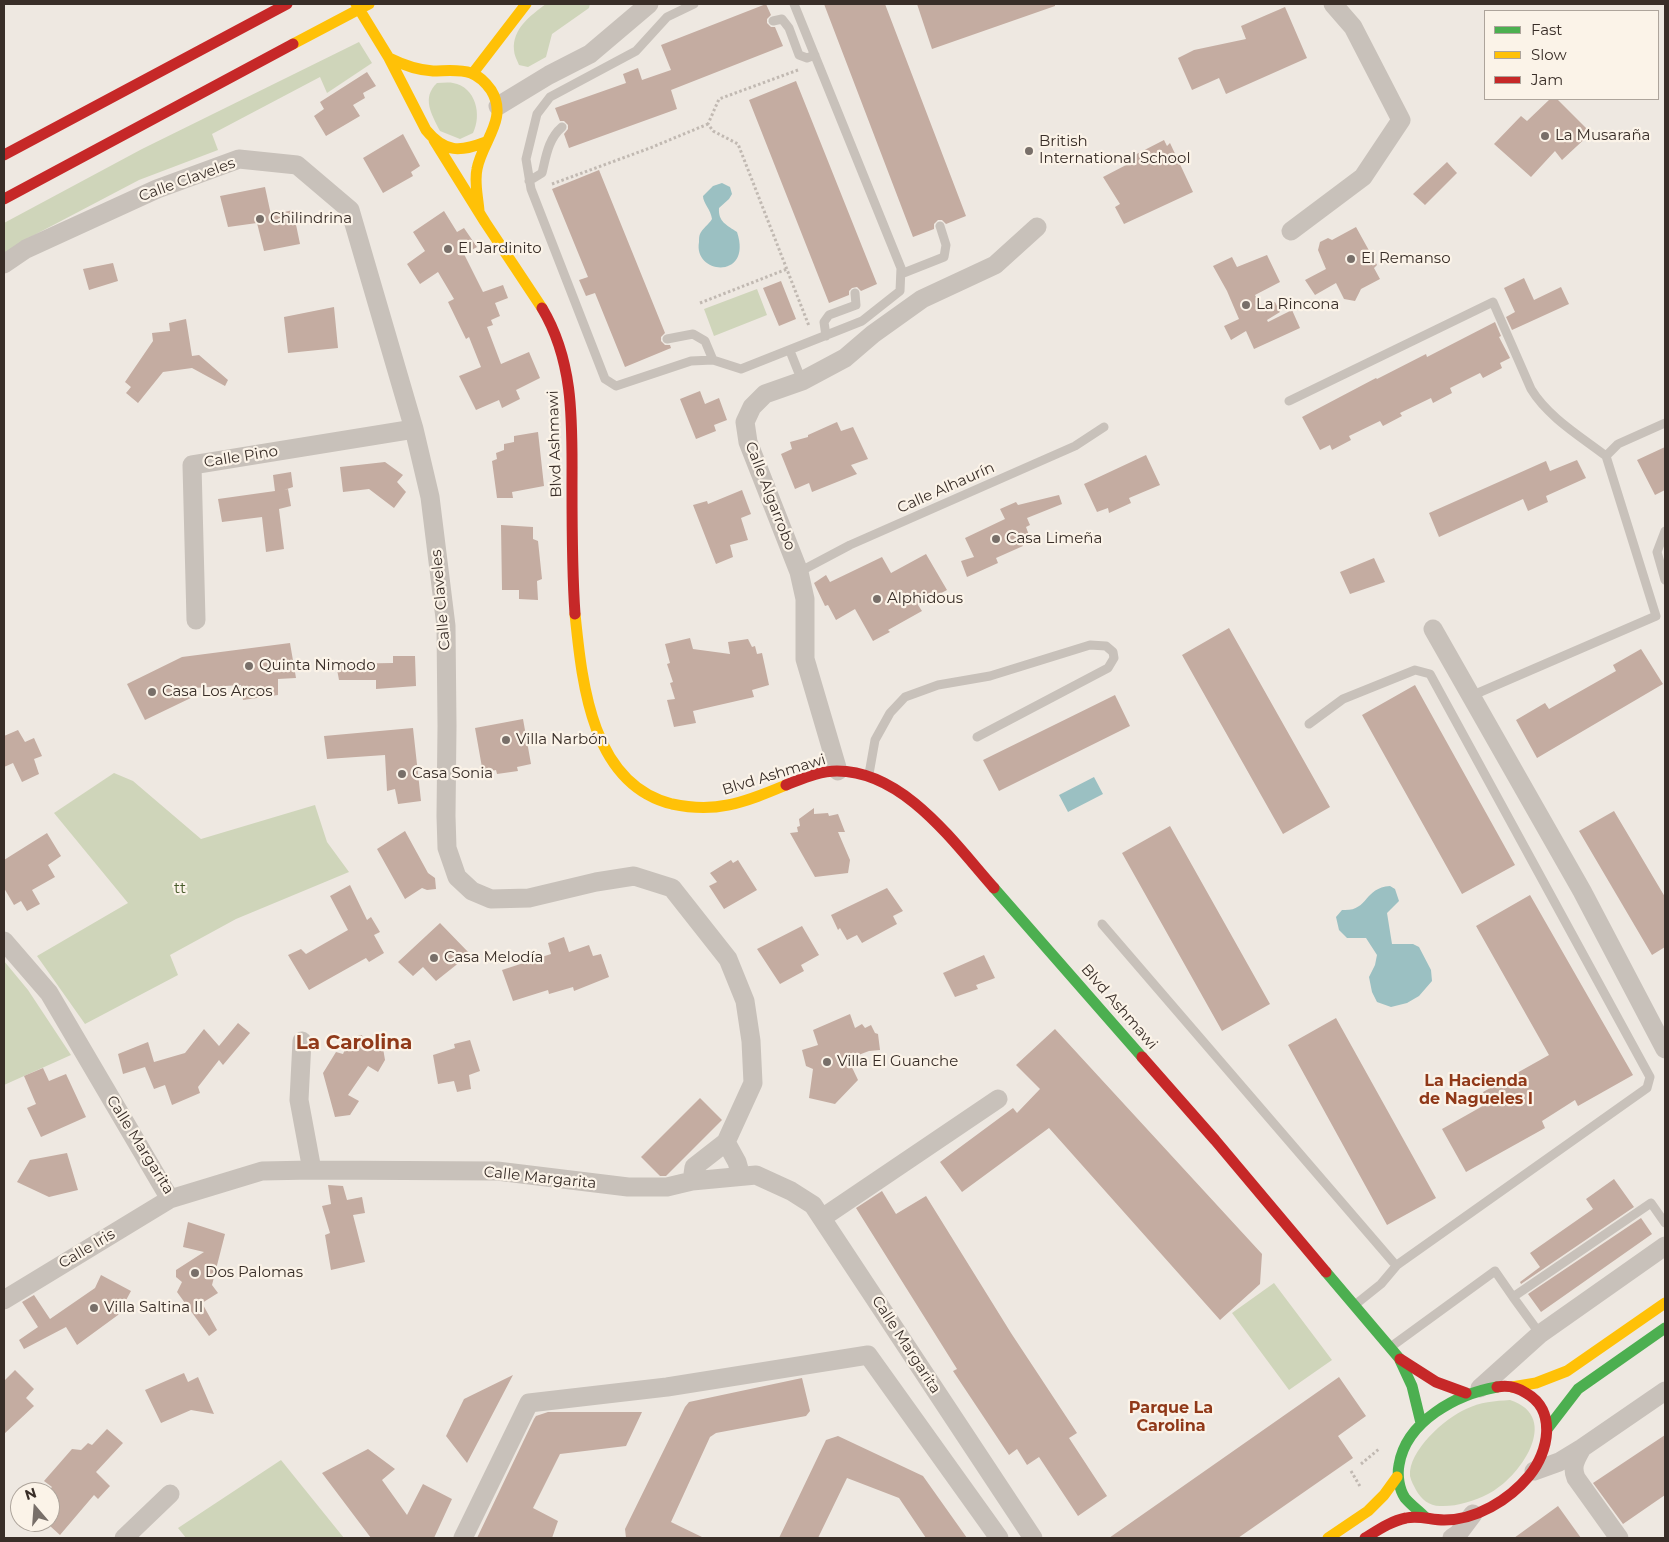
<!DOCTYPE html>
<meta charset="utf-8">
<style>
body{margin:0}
#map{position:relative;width:1669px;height:1542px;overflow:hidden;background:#eee8e1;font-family:Montserrat,sans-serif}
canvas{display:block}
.frame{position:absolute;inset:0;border:5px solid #392e28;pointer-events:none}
.legend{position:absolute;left:1484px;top:10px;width:175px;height:90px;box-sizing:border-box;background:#fbf3e8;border:1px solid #ada49b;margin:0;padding:6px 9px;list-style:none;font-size:15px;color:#392e28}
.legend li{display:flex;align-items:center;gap:10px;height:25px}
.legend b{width:25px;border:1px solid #ada49b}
.north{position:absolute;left:10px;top:1482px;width:50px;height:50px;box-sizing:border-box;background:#fbf3e8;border:1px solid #ada49b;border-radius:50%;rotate:342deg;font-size:14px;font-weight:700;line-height:20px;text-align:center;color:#392e28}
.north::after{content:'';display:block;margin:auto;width:18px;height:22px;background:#786f69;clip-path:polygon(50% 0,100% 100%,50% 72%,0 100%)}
</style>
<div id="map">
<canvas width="1669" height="1542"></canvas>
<div class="frame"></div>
<ul class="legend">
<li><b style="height:6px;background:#4caf50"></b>Fast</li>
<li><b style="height:6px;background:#ffc107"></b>Slow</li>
<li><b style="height:6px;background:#c62828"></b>Jam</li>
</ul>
<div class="north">N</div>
</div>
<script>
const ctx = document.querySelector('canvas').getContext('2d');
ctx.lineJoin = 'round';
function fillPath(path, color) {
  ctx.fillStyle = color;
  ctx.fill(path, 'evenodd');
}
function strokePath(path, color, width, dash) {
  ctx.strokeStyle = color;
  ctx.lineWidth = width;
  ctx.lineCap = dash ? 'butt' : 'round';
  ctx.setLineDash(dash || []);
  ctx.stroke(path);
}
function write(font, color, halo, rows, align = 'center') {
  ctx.font = font + ' Montserrat,sans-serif';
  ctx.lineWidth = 4.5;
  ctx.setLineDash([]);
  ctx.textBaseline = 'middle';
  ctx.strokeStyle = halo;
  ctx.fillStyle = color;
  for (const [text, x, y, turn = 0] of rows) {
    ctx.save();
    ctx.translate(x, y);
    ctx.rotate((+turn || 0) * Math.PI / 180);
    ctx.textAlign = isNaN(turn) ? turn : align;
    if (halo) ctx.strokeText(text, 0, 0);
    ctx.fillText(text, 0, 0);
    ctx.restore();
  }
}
fillPath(new Path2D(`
 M546,4H590L589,8L552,34L546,57L528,67L519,65C517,60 514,55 514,50C512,29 531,15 546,4Z
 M359,42L372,63L327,93L320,77L212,134L218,150L139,180L21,242L4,254V223L142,149Z
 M437,83C442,83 448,82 453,83C476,87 482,115 473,133L460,139L440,131C432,115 421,98 437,83Z
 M757,289L767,315L714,336L704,309Z
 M114,773L133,781L201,839L315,805L327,842L349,872L236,919L170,955L178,975L85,1024L37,956L128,903L54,813Z
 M4,961L28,990L71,1055L4,1085Z
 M1274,1283L1332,1360L1289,1390L1232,1313Z
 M1510,1400C1563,1417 1519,1479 1488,1494C1474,1501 1455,1507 1440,1506C1429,1506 1421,1499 1416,1490C1414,1486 1411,1481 1410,1476C1408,1451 1445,1418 1466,1409C1480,1402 1495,1401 1510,1400Z
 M281,1460L344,1538H186L178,1528Z`), '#cfd5ba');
fillPath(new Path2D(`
 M722,183L730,187L732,194L729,199L719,208C718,222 727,225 737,232C753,280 693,275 699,242C699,239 699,236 700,234C702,229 709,224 712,219C711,210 703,203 703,196L713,186Z
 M1094,777L1103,794L1068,812L1059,795Z
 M1390,886L1395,889L1399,901L1387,913L1392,944H1413L1419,947L1431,970L1432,981L1419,996L1407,1003L1391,1007L1377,1002L1372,992L1369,977L1375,965L1377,955L1366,938H1347L1339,930L1336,917L1342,910C1369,912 1363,888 1390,886Z`), '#9bc0c2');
fillPath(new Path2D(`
 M766,4L771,15L767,19V23L771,27H775L783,46L671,90L677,109L569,148L564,134L568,129V125L564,121H560L555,108L626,83L623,74L638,68L642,80L671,70L661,45Z
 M824,4H885L966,216L946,224L942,220H938L934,224V229L913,237Z
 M917,4H1055V6L932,49Z
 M1285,7L1307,58L1226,94L1219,78L1192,90L1178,58L1194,50L1246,39L1241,26Z
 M367,72L376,86L363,93L365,98L353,105L360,116L326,136L314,116L324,109L320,102Z
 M796,81L877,284L861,291L857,287L852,288L849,291V295L829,303L749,100Z
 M1550,99H1557L1591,133L1562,160L1555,151L1531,177L1494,144L1521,116L1527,121Z
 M403,134L420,166L411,172L413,176L383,193L363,158Z
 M1164,140L1167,146L1170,143L1193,192L1124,224L1115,207L1120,204L1103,177L1128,164L1125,160Z
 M1447,162L1457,173L1425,205L1413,194Z
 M599,170L665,333L661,337V341L665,345H670L671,348L625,367L595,293L586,296L579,280L588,277L552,189Z
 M265,187L271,215L293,210L300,244L264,251L257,223L228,227L220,196Z
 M444,211L457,232L464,228L477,247L464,254L483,292L503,285L508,298L495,303L500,316L491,320L493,325L487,327L501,364L529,352L540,378L516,390L520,399L502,408L499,400L476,410L459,376L481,367L469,337L466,339L448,302L454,299L438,272L420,284L407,264L425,251L413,232Z
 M1356,227L1377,265L1374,268L1380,279L1361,289L1355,301L1344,299L1336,283L1315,295L1305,280L1326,269L1318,250L1320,242L1328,238L1332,240Z
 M1267,255L1280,282L1255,295L1262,308L1275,302L1280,312L1267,320L1268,322L1292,310L1300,328L1254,349L1246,331L1231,340L1224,326L1239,319L1227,291L1213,266L1232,257L1237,267Z
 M113,263L118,281L89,290L83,269Z
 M1524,278L1534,300L1561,287L1569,304L1512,330L1506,317L1515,312L1504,288Z
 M781,281L796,319L779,326L763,288Z
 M334,307L338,348L288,353L284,317Z
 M186,319L192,356L199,355L228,380L225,386L192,368L163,372L138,403L126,393L131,387L125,382L153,341L152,333L170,331L169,323Z
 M1495,322L1501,336L1499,337L1510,358L1500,363L1502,368L1483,378L1480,373L1450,388L1452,393L1433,403L1431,398L1400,413L1402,416L1383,426L1380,421L1349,436L1351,440L1332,450L1330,445L1320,450L1302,417L1376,378L1377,379L1426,354L1427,357Z
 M700,391L705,404L719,398L727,420L714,425L716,431L696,439L680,399Z
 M837,422L841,431L853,427L868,459L851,465L857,474L812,492L809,483L795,489L781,454L792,449L790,442L808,437V435Z
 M538,432L544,486L512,492L513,498H497L492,461L497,459L496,453L504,450V444L514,442V436Z
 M1665,447V490L1655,495L1637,460Z
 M1146,455L1160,485L1129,498L1131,503L1109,513L1108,508L1097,512L1084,484Z
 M1577,460L1586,478L1546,496L1548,502L1528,511L1523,499L1439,537L1429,513L1546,461L1550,471Z
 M385,462L403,475L397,482L406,492L394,508L369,489L343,492L340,467Z
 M291,472L293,487L284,490L288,489L291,506L279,509L284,549L266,552L262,517L222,522L218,499L275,491L273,475Z
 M742,490L751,514L741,518L748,540L730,545L733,557L716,564L693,505L707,501L708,504Z
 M1059,495L1062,504L1027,518L1030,525L1026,527L1030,538L1021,541L1023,546L996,558L998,563L967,577L961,561L974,557L965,538L1005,519L1000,509L1016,502L1018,505Z
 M501,525L533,527V539L538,541L542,579L537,581L538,600L519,599V590H502Z
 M926,554L947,590L918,605L922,611L888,630L890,632L873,641L855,609L836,620L828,605L825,606L814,583L826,575L830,582L882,557L891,573Z
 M1374,558L1385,582L1350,594L1340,572Z
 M1229,628L1330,807L1283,834L1182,655Z
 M690,638L693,649L730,654L728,642L748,639L752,647L755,646L757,654L762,653L769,685L752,690L754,697L693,711L696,723L674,727L667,700L675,699L670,683L673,682L667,664L670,663L665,644Z
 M290,643L296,678L278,679V695L243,700L241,685L194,688L197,695L145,720L127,684L182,657Z
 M1641,649L1663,684L1537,758L1516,720L1545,703L1549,709L1616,671L1613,665Z
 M393,656H415L416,686L376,689V680H339L336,664L393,663Z
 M1415,685L1515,865L1462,894L1362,715Z
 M1115,695L1130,726L999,791L983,760Z
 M523,719L531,764L517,767L518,771L497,774L496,770L483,773L475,728Z
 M413,728L421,801L398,804L395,789L387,791L385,755L327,759L324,736Z
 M18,730L25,742L34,738L42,756L34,759L39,774L22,782L13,763L4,767V736Z
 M814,808V814L828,813L829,816L838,814L845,832H838L850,860L848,873L815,877L790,833L798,832L797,827L800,826L799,819Z
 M1614,811L1665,897V947L1652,955L1579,831Z
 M1170,826L1270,1004L1222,1031L1122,853Z
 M405,831L428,873L435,878L436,889L427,890L422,888L405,899L377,849Z
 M47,833L61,856L48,865L55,877L32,890L40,904L27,911L21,901L14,905L4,888V860Z
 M731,860L733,863L738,860L757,890L724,909L709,886L717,882L710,873Z
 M350,885L367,920L371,917L380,932L374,935L384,953L369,962L366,958L309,990L288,955L301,949L306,954L348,930L330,896Z
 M887,888L903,911L893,916L897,924L862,943L857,935L847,940L840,928L838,930L831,915Z
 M1530,895L1633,1075L1578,1106L1575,1100L1542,1121L1545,1128L1466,1172L1442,1129L1488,1103L1483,1092L1549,1055L1476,926Z
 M440,923L470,954L436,981L423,967L413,976L398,962Z
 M802,926L819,955L801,965L804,971L780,984L757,949Z
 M564,937L569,952L589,945L593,956L601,954L609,977L574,991L573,987L549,994L548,990L513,1001L502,970L551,954L548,943Z
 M984,955L995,978L976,985L978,989L955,997L943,973Z
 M850,1014L855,1028L862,1024L865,1028L871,1025L875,1033L878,1034L880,1050L869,1051L848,1059L858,1080L835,1104L809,1098L813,1069L806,1066L802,1050L818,1045L813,1030Z
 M1336,1018L1436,1198L1387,1225L1288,1045Z
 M238,1023L250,1033L223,1065L219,1060L198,1087L200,1093L172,1105L165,1085L154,1089L145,1067L123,1074L118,1054L148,1042L154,1062L185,1053L204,1029L219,1046Z
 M1055,1029L1262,1254L1260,1284L1220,1320L1049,1128L962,1192L940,1162L1013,1108L1017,1113L1040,1089L1016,1065Z
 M362,1035L365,1045L378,1043L383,1048L385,1060L378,1072L368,1066L348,1095L359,1101L350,1115L335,1117L323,1073L336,1052L343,1054L350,1038Z
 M470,1040L480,1071L469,1075L471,1089L457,1092L454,1081L438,1084L433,1055L455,1048L454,1044Z
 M43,1068L49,1081L66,1074L86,1117L41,1137L27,1108L36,1104L24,1076Z
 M700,1098L722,1120L666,1176H660L641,1157Z
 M67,1153L78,1190L49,1197L17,1182L30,1160Z
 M1614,1179L1634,1207L1521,1284L1520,1282L1540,1267L1530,1253L1593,1209L1586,1199Z
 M328,1185L343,1186L347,1200L362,1197L365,1213L353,1215L365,1262L331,1270L325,1235L330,1233L322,1206L331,1204Z
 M882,1191L896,1214L926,1196L1011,1333L1077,1433L1069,1438L1107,1496L1078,1516L1039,1457L1027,1465L1017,1449L1009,1455L953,1371L957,1369L856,1208Z
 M1641,1218L1652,1234L1541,1312L1528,1294Z
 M188,1222L225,1234L212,1285L218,1293L202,1303L217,1330L209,1336L177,1292L182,1282L176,1277V1270L204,1252L183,1247Z
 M101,1275L131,1291L118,1315L77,1345L66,1327L24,1349L19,1340L38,1327L22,1302L34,1295L50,1319L95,1288Z
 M15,1370L34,1389L26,1398L34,1406L4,1434V1381Z
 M184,1373L188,1382L198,1377L214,1414L191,1410L161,1423L145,1390Z
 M513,1375L467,1463L446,1436L464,1399Z
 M1339,1377L1366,1416L1338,1436L1353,1458L1238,1538H1109Z
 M802,1378L810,1411L806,1416L716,1433L710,1437L671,1522L704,1538H626L625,1529L685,1407L689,1402Z
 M548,1412H642L626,1446L560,1454L533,1508L558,1521L552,1538H477L534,1419L536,1416Z
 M107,1429L123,1443L96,1472L110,1486L98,1499L94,1495L60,1535L50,1526V1489L52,1487L44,1481L72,1449L81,1450L88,1443L92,1445Z
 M1665,1435V1495L1623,1524L1593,1483Z
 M838,1436L923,1476L967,1538H926L899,1498L847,1478L818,1538H779L826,1440Z
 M368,1449L395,1469L382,1480L407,1515L423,1484L452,1499L434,1538H371L322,1473Z
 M1558,1506L1581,1538H1514Z`), '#c4aca1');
strokePath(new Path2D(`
 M798,70L719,99L708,124L713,131L738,144L809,326
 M552,184L650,148L708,124
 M700,303L787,269
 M1361,1464L1379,1449
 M1351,1471L1361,1488`), '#c1b9b2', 3, [2.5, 2.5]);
strokePath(new Path2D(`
 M694,4L667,17L636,51L550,97L537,114L526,159L531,189L605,379L616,386L691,361L713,360L741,369L862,321L900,291L901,268L794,4
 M773,21L782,19L789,28L799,55L807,58L815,55
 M529,181L542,173C546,157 548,139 562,127
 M901,274L944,257L946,245L940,226
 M826,336L824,322L829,315L856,305L855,293
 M667,339L693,334L705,341L713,360
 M790,351L802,381
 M1289,401L1493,302L1531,389C1548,417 1580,436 1606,456
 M1665,531L1657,552L1665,580
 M799,572L850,545L1075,446L1104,427
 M1471,696L1656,616L1606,456L1618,444L1665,423
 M869,774L875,740L890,713L905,697L938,685L990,676L1090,645L1106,646L1113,652L1114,658L1108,668L977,737
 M1102,924L1393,1262L1397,1265L1647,1088L1650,1077L1430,674L1415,670L1343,699L1309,724
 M1356,1304L1381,1284L1397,1265
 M1540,1334L1513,1297L1651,1203L1665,1223
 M1392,1346L1495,1271L1513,1297`), '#c8c1ba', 9);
strokePath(new Path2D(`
 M498,106L549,75L590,54L649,4
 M1291,231L1363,177L1401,120L1353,27L1333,4
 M4,264L26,249L157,189L239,159L297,165L350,210L414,429L430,497L446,626L447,726L446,816L447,848L457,877L472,891L491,899L529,898L596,882L634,876L672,888L728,959L745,1001L751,1041L753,1083L726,1142L694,1167L692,1181
 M196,620L192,465L414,429
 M1433,629L1582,891L1665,1049
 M838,771L805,659V599L799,572L748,442L745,422L752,407L765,394L802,381L845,358L873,334L922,299L995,265L1037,227
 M4,941L49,993L170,1199L262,1171L312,1170L497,1171L628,1187H667L692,1181L756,1175L791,1191L813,1205L1033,1538
 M302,1041L299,1100L312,1170
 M726,1142L737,1162L741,1176
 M822,1218L998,1099
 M4,1300L170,1199
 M1480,1388L1540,1334L1665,1246
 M1582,1448C1576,1459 1571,1466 1576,1478L1619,1538
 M1534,1471L1559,1462L1582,1448L1665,1391
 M124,1538L170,1494
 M463,1538L529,1403L667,1387L868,1355L999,1538
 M1452,1538L1458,1534L1473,1514`), '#c8c1ba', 19);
strokePath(new Path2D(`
 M994,888L1142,1057
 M1326,1272L1399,1358L1412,1386L1421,1423
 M1548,1428L1578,1389L1665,1328
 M1425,1517C1419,1511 1411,1505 1405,1498C1399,1489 1397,1475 1399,1465C1406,1421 1457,1394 1497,1387`), '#4caf50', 11);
strokePath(new Path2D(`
 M356,4L389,58L426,130C445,153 460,152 486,142
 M293,44L369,4
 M389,58C403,65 417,70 433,71C445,71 459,69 471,73C479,76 486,83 491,90C509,119 482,141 477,169C474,183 478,197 479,211
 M473,73L526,4
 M434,140L485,222L542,308
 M575,614C582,682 591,784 672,804C691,808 709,809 728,805C748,801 767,793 786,785
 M1512,1387L1536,1383L1567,1371L1665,1303
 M1328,1538L1368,1511L1384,1495L1397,1477`), '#ffc107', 11);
strokePath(new Path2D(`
 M4,155L287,4
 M4,199L293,44
 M542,308C575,363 572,425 572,487C572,529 572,571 575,614
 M786,785C802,779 819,771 837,771C904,771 954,843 994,888
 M1142,1057L1215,1140L1326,1272
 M1400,1359L1436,1382L1466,1393
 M1365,1538C1378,1530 1391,1521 1406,1518C1419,1515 1431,1520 1444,1520C1476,1520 1509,1500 1529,1476C1549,1452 1557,1410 1526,1393C1517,1387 1507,1385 1497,1387`), '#c62828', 11);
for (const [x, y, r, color] of [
 [1545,136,5,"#786f69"],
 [1029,151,5,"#786f69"],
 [260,219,5,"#786f69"],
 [448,249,5,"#786f69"],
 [1351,259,5,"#786f69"],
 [1246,305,5,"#786f69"],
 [996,539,5,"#786f69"],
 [877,599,5,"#786f69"],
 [249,666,5,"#786f69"],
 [152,692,5,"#786f69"],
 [506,740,5,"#786f69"],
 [402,774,5,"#786f69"],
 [434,958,5,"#786f69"],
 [827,1062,5,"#786f69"],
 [195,1273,5,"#786f69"],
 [94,1308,5,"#786f69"]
]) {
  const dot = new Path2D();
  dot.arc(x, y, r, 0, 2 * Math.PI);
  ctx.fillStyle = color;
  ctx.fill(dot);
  strokePath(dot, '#fbf3e8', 2);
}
write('15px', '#392e28', '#fbf3e8', [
 ["La Musaraña",1555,136],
 ["British",1039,142],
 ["International School",1039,159],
 ["Chilindrina",270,219],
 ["El Jardinito",458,249],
 ["El Remanso",1361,259],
 ["La Rincona",1256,305],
 ["Casa Limeña",1006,539],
 ["Alphidous",887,599],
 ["Quinta Nimodo",259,666],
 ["Casa Los Arcos",162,692],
 ["Villa Narbón",516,740],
 ["Casa Sonia",412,774],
 ["Casa Melodía",444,958],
 ["Villa El Guanche",837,1062],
 ["Dos Palomas",205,1273],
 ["Villa Saltina II",104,1308]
], 'left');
write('15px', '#392e28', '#fbf3e8', [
 ["Calle Claveles",187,180,-20],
 ["Blvd Ashmawi",555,444,-92],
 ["Calle Pino",241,457,-9],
 ["Calle Alhaurín",946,488,-24],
 ["Calle Algarrobo",770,496,69],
 ["Calle Claveles",441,600,-95],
 ["Blvd Ashmawi",774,775,-17],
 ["Blvd Ashmawi",1119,1007,49],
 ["Calle Margarita",140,1145,58],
 ["Calle Margarita",540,1178,6],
 ["Calle Iris",87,1249,-31],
 ["Calle Margarita",906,1345,57]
]);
write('15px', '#465a29', '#fbf3e8', [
 ["tt",180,889]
]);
write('bold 16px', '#903919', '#fbf3e8', [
 ["La Hacienda",1476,1081],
 ["de Nagueles I",1476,1099],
 ["Parque La",1171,1408],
 ["Carolina",1171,1426]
]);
write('bold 20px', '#903919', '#fbf3e8', [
 ["La Carolina",354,1043]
]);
</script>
